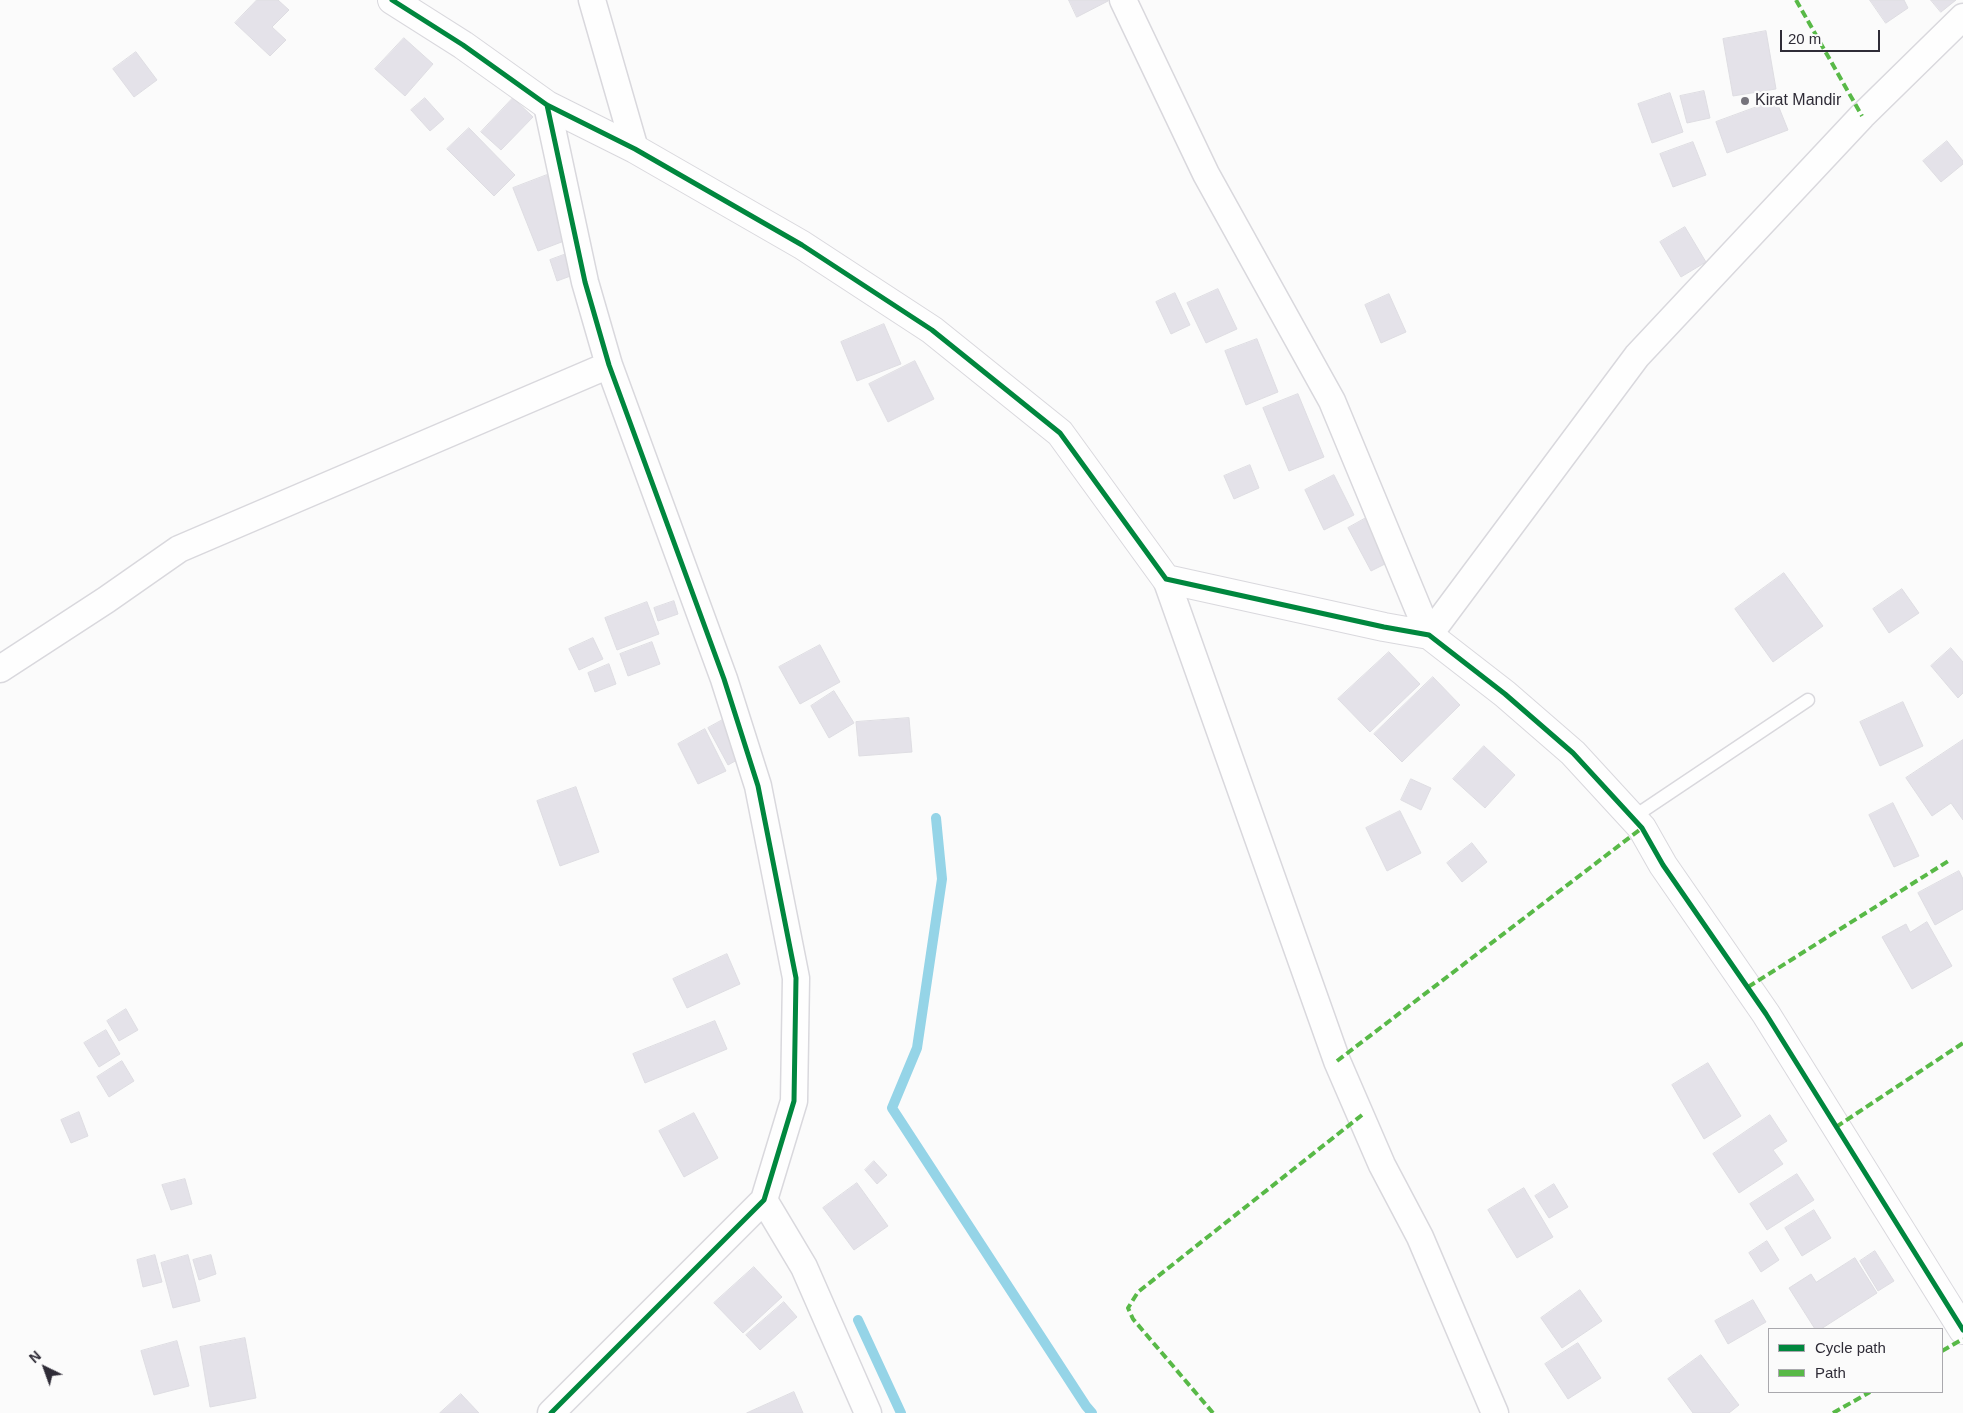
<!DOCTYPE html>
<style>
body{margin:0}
#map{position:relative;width:1963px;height:1413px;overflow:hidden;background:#fbfbfb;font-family:Helvetica,sans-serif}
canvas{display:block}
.legend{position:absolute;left:1768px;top:1328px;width:175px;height:65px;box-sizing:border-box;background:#fbfbfb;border:1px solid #a9a8ad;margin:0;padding:6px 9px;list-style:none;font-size:15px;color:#2f2c37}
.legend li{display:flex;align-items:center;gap:10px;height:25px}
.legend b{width:25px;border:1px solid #a9a8ad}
.north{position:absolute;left:20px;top:1343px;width:50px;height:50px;-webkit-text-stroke:4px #fbfbfb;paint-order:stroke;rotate:318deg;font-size:14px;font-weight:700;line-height:20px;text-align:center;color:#2f2c37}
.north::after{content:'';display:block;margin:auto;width:18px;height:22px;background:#2f2c37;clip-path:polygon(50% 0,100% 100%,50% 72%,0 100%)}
.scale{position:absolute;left:1780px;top:30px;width:100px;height:22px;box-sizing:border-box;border:2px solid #2f2c37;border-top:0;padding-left:6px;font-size:15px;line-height:18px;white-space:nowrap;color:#2f2c37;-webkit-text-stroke:4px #fbfbfb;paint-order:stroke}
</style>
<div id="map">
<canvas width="1963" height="1413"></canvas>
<ul class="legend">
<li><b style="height:6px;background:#00873e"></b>Cycle path</li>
<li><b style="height:6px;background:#58b947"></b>Path</li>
</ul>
<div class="north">N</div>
<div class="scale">20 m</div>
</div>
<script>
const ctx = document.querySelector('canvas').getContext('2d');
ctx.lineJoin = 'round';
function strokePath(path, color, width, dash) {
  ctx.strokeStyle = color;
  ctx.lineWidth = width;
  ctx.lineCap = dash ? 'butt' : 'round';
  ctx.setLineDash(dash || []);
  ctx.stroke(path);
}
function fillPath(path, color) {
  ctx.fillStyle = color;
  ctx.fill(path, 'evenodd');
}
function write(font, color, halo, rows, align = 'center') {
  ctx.font = font + ' Helvetica,sans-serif';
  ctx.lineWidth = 4.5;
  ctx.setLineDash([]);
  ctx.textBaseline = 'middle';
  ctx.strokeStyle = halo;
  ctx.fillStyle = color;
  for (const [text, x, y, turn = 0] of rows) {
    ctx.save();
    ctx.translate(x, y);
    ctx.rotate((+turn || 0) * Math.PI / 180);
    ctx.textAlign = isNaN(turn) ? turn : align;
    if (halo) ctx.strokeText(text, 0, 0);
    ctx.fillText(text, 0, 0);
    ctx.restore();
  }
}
strokePath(new Path2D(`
 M936,818L942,879L917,1048L892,1108L1086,1406L1092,1413
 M858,1320L901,1413`), '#95d4e7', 10);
const building = new Path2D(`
 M257,0H278L289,10L272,27L286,40L270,56L235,23Z
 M1069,0H1108V1L1077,17Z
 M1870,0H1904L1908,8L1886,23Z
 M1931,0H1956L1941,12Z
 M1766,31L1776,89L1733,96L1723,39Z
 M404,38L433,64L405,96L375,69Z
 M136,52L157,80L134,97L113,69Z
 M1704,91L1710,118L1687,123L1680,96Z
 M1670,93L1683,132L1652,143L1638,104Z
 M425,98L444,119L430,131L411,110Z
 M513,98L533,117L501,150L481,132Z
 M1776,100L1788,130L1727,153L1716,122Z
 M469,128L515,175L494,196L447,149Z
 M1947,141L1963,161V164L1941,182L1923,161Z
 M1693,142L1706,175L1673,187L1660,154Z
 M547,175L572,238L538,251L513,188Z
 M1685,227L1706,262L1681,277L1660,242Z
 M569,253L576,274L557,281L550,260Z
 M1218,289L1237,329L1206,343L1187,303Z
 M1175,293L1190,325L1171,334L1156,302Z
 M1389,294L1406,332L1381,343L1365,305Z
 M884,324L901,364L857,381L841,342Z
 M1257,339L1278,392L1246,405L1225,351Z
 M915,361L934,399L888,422L869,384Z
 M1298,394L1324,457L1289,471L1263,408Z
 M1250,465L1259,488L1234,499L1224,476Z
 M1334,475L1354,515L1324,530L1305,490Z
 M1366,518L1389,562L1371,571L1348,528Z
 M1784,573L1823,626L1773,662L1735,609Z
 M1902,589L1919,613L1889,633L1873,609Z
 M674,601L678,614L658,621L654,608Z
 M647,602L659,634L617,650L605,618Z
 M593,638L603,659L579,670L569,649Z
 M652,642L660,664L628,676L620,654Z
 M820,645L840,682L800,704L779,667Z
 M1951,648L1963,662V693L1958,698L1931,666Z
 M1389,652L1420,684L1370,732L1338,699Z
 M609,664L616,684L595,692L588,673Z
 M1433,677L1460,705L1402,762L1374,734Z
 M834,691L854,723L829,738L811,706Z
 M1903,702L1923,746L1880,766L1860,722Z
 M737,712L757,749L728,765L708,728Z
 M909,718L912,752L859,756L856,722Z
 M705,729L726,771L698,784L678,744Z
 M1963,740V820L1951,803L1932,816L1906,778Z
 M1484,746L1515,775L1485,808L1453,779Z
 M1411,779L1431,788L1421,810L1401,800Z
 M576,787L599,852L560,866L537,801Z
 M1893,803L1919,856L1894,867L1869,815Z
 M1400,811L1421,853L1387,871L1366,828Z
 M1472,843L1487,862L1462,882L1447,863Z
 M1959,871L1963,879V909L1935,925L1918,893Z
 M1927,922L1952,966L1912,989L1882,937L1906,924L1910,932Z
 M727,954L740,984L687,1008L673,979Z
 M126,1009L138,1030L119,1041L107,1021Z
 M715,1021L727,1049L645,1083L633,1054Z
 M106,1030L120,1054L99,1067L84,1043Z
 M122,1061L134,1081L109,1097L97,1077Z
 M1708,1063L1741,1116L1704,1139L1672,1085Z
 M79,1112L88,1136L71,1143L61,1120Z
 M694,1113L718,1158L684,1177L659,1131Z
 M1770,1115L1787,1141L1773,1150L1783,1164L1739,1193L1713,1154Z
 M874,1161L887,1175L877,1184L865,1170Z
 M1797,1174L1814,1200L1767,1230L1750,1204Z
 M185,1179L192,1204L171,1210L162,1185Z
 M857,1183L888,1226L854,1250L823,1208Z
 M1554,1184L1568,1207L1549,1218L1535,1196Z
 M1524,1188L1553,1237L1517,1258L1488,1210Z
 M1814,1210L1831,1238L1802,1256L1785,1228Z
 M1767,1241L1779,1260L1761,1272L1749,1253Z
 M1875,1251L1894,1281L1878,1291L1860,1261Z
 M155,1255L162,1282L143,1287L137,1260Z
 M188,1255L200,1301L173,1308L161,1263Z
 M211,1255L216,1274L199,1280L193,1260Z
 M1855,1258L1877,1293L1821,1329H1815L1789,1288L1811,1274L1816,1282Z
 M754,1267L782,1297L743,1333L714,1303Z
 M1580,1290L1602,1321L1562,1348L1541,1318Z
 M1753,1300L1766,1322L1728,1344L1715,1321Z
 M784,1302L797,1317L760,1350L746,1335Z
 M245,1338L256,1398L210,1407L200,1347Z
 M177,1341L189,1386L154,1395L141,1351Z
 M1578,1343L1601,1378L1568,1399L1545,1364Z
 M1701,1355L1739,1405L1729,1413H1693L1668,1379Z
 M794,1392L803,1413H747Z
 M461,1394L479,1413H440Z`);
fillPath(building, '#e4e2e9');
strokePath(building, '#dedde2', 1);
const service = new Path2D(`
 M1632,818L1808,700`);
const minor = new Path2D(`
 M592,0L635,149
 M1123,0L1206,174L1332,401L1429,635
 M547,105L585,282L609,365L724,679L758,786L796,978L794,1101L764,1200L551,1413
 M1166,579L1337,1061L1382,1165L1420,1237L1495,1413
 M1429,635L1637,356L1862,116L1963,17
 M0,669L106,600L179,549L609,365
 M764,1200L804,1267L868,1413`);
const tertiary = new Path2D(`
 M392,0L463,45L547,105L635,149L802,245L932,330L1060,433L1166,579L1384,627L1429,635L1505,694L1573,753L1642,828L1663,865L1766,1014L1963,1330`);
strokePath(service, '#d9d8dd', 15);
strokePath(minor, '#d9d8dd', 29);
strokePath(tertiary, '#d9d8dd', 30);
strokePath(service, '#fefefe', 12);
strokePath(minor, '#fefefe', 26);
strokePath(tertiary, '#fefefe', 28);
strokePath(new Path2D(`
 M1796,0L1862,116
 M1748,987L1950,860
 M1337,1061L1642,828
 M1836,1127L1963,1043
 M1942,1351L1963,1339
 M1213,1413L1133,1319L1128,1308L1138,1292L1362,1115
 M1833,1413L1870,1392`), '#58b947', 4, [8, 4]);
strokePath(new Path2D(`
 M392,0L463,45L547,105L635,149L802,245L932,330L1060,433L1166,579L1384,627L1429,635L1505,694L1573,753L1642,828L1663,865L1766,1014L1963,1330
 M547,105L585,282L609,365L724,679L758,786L796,978L794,1101L764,1200L551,1413`), '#00873e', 5);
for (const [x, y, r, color] of [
 [1745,101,5,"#76747c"]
]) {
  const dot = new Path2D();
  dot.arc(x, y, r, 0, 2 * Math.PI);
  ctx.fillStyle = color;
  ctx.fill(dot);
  strokePath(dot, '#fbfbfb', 2);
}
write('16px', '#2f2c37', '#fbfbfb', [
 ["Kirat Mandir",1755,101]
], 'left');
</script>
